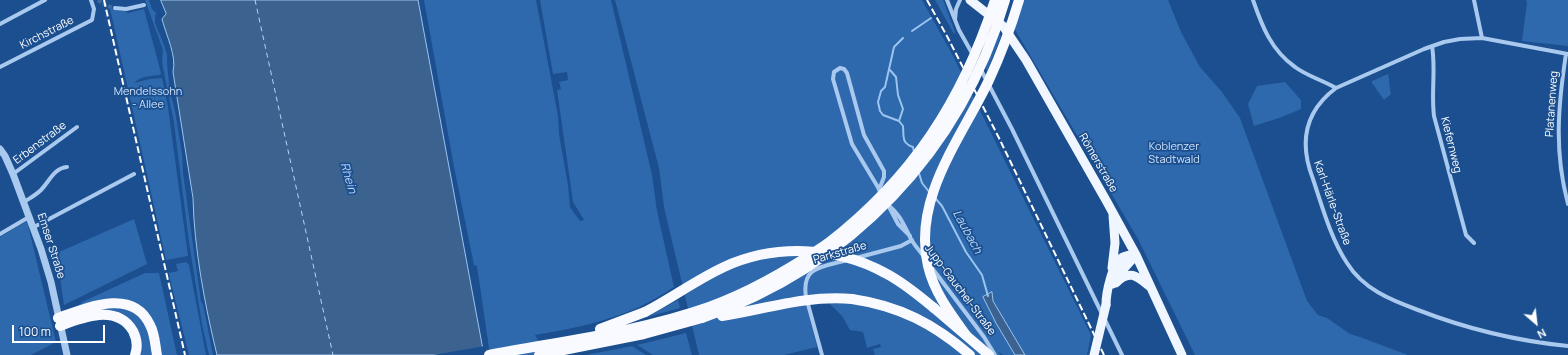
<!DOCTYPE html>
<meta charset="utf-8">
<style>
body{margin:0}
#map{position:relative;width:1568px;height:355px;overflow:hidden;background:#1b4f8f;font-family:Manrope,sans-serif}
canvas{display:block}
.north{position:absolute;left:1516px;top:303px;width:40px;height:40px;-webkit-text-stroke:3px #1b4f8f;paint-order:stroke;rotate:152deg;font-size:11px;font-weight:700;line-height:16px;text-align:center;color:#fff}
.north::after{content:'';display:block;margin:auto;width:14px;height:18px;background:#fff;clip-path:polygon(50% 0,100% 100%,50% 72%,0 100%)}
.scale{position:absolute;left:12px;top:325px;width:93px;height:18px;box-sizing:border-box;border:2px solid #fff;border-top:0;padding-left:5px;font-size:12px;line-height:14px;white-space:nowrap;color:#fff;-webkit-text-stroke:3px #1b4f8f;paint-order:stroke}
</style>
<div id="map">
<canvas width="1568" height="355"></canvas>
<div class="north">N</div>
<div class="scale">100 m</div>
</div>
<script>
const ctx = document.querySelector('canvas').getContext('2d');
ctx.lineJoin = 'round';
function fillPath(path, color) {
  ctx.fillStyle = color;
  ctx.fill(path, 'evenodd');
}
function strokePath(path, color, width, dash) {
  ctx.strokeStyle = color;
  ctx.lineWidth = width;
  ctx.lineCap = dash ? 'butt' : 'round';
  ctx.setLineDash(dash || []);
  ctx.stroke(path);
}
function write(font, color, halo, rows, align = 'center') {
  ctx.font = font + ' Manrope,sans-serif';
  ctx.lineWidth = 3.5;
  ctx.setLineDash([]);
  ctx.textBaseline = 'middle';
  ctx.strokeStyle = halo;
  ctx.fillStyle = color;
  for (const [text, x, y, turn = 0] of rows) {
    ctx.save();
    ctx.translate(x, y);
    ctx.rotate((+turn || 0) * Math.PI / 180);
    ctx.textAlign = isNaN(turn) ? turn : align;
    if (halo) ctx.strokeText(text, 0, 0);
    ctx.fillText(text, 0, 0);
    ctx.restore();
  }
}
fillPath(new Path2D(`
 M145,0H149L152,9L157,14L155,15V23L164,45L167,55V64L170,92L175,111L182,154L183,173L201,302L203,304L213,355H209L202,324L189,242L174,123L162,62L163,50Z
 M424,0H536L558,116L559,134L568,185L570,207L580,221L584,220L573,202L557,90L561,89L559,82L568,80L567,72L553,74L540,0H611L652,175L657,211L674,287C663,294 652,301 639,307C607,322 570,329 535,335L547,355H490L477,266L474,265L454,167Z
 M615,0H922L952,54L1091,335L1087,355H1025L993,301L992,293L983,297L996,323L1015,355H1003L999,352L1000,355H875L873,349L881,347L880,344L867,348L863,332L850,330L842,316L829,303L806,304L817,347L784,355H699L664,207L659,168ZM924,208L931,220L929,240L920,242L921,224Z
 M935,0H943L955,32L954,34Z
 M1023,0H1168L1181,32L1200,67L1222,92L1240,118L1307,301L1318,315L1327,318L1350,334L1360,337L1408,355H1195L1138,239L1014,28Z
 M1526,0H1568V46L1522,41L1527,3Z
 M110,8C115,11 123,9 128,13L144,9L161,73L160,75C150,76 141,76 134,83L150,79L162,78L168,107L188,256L166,260Z
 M999,34L1001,36L987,71L985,67Z
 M1388,74C1390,81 1389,87 1391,94L1384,100L1372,83V81Z
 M1285,82L1301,100V109L1282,117L1254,126L1248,104L1257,86Z
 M134,219L147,264L64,305L59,271L50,256Z
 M27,221L56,342L31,355H0V237Z
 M186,262L189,265L206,355H189L170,279L169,273L178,271L176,264Z
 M145,273H159L177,355H162V351H160L135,304L74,308L82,303V302Z
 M678,300L680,308L647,317Z
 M110,306L133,311L146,324L153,352H151L152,355H138L135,329L86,311Z
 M686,333L692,355H653L637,345Z
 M632,346L646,355H586Z`), '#2e69ad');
const water = new Path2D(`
 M161,0H418L484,355H217C205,306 194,248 193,198L173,72C177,56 166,35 162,19L166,14Z
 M992,292L993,301L1025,355H1015L996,323L983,297Z`);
fillPath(water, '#3c6290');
strokePath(water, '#9cc4f0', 1);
fillPath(new Path2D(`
 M485,346L486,355H433Z`), '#1b4f8f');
strokePath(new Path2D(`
 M912,31L931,18
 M903,38L894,47L885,87L881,91L878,102L880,111L883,115L899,121L903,126C904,136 901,143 913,147L914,152
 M890,70L896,77L898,95L903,109L899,121
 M918,170L922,183L930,193
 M936,199L942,206L966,252L982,275L988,296`), '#9cc4f0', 2);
strokePath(new Path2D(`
 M255,0L333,355`), '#b5d3f5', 1, [5, 4]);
strokePath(new Path2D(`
 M98,0L107,6L115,8`), '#3d69a0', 4, [4, 2]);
strokePath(new Path2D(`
 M947,0L959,30L973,55
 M1253,0C1262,26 1271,50 1295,67C1307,76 1322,80 1336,88
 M1474,0L1482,38
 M115,8L126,9L144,5
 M955,20L956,9L960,0
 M0,24L45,0
 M1432,46C1436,69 1431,92 1434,116L1466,235L1474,243
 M1566,54C1558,106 1554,152 1568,204
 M1568,54L1482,38L1460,39L1444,42L1424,49L1336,88C1304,112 1299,143 1313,179C1322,206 1331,239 1347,263C1363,289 1391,300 1418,310C1467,329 1517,341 1568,346
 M0,67L92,20L94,9L91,0
 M980,68L1012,129L1122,355
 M13,174L77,127
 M879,190L884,177V171L864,135L847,73L844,69L840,68L834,72L833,79L852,144L882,194
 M24,202C30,198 36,195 41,190C49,182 54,168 67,167
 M887,203L898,224L910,236
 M888,205C899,213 904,225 910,237C913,244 920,251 925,258
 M34,227L134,174
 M0,234L29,217
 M856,258L901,246L912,240
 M932,268L984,337L995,355
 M822,355L806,297C801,265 824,267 847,260`), '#a9c9ee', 4);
strokePath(new Path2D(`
 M0,149L5,156L13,174L41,249L51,282L67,355`), '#a9c9ee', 7);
strokePath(new Path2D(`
 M970,0L1003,26L1026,60L1107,202L1136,255L1182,355
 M1112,268L1115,243L1113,215
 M1116,283C1129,269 1137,276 1149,286
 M1113,284L1119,274L1136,255
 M1106,305C1106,293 1112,263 1123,257C1127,255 1131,255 1136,255`), '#f0f6ff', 9);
strokePath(new Path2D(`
 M852,299C900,306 934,324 970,355
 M934,308L989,355
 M58,318C86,308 133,287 150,325C155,334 155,345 157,355
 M60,326C83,317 117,304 133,331C137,339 138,347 135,355
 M600,329L645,312
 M489,355C562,341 638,332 709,307C751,292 790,269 827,244
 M539,355L644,334L702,318`), '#f8faff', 10);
strokePath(new Path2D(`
 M104,0L185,355
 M927,0L948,38L999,138L1104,355`), '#fff', 2, [7, 3]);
strokePath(new Path2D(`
 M1094,355L1106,305`), '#f0f6ff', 9);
strokePath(new Path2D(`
 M827,244C912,178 962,102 995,0
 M645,312C672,298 696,280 724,267C774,244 836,246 885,273C903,282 918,295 934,308
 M722,316C766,309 805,295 852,299
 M702,318C850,267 961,151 1005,0
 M966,335C950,313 934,292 928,266C912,198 962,137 989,80C1001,54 1011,27 1019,0`), '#f8faff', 10);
write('11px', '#fff', '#1b4f8f', [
 ["Kirchstraße",47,33,-27],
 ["Platanenweg",1552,104,-86],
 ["Erbenstraße",40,143,-37],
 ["Kiefernweg",1451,145,76],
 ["Römerstraße",1098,163,60],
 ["Karl-Härle-Straße",1332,203,70],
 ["Emser Straße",51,246,72],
 ["Parkstraße",840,253,-16],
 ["Jupp-Gauchel-Straße",960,290,53]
]);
write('11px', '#cfe3fa', '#1b4f8f', [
 ["Mendelssohn",148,92],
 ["- Allee",148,105],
 ["Koblenzer",1174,147],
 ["Stadtwald",1174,160]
]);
write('italic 12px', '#b5d3f5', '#1b4f8f', [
 ["Rhein",348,178,74],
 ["Laubach",967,232,61]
]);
</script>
